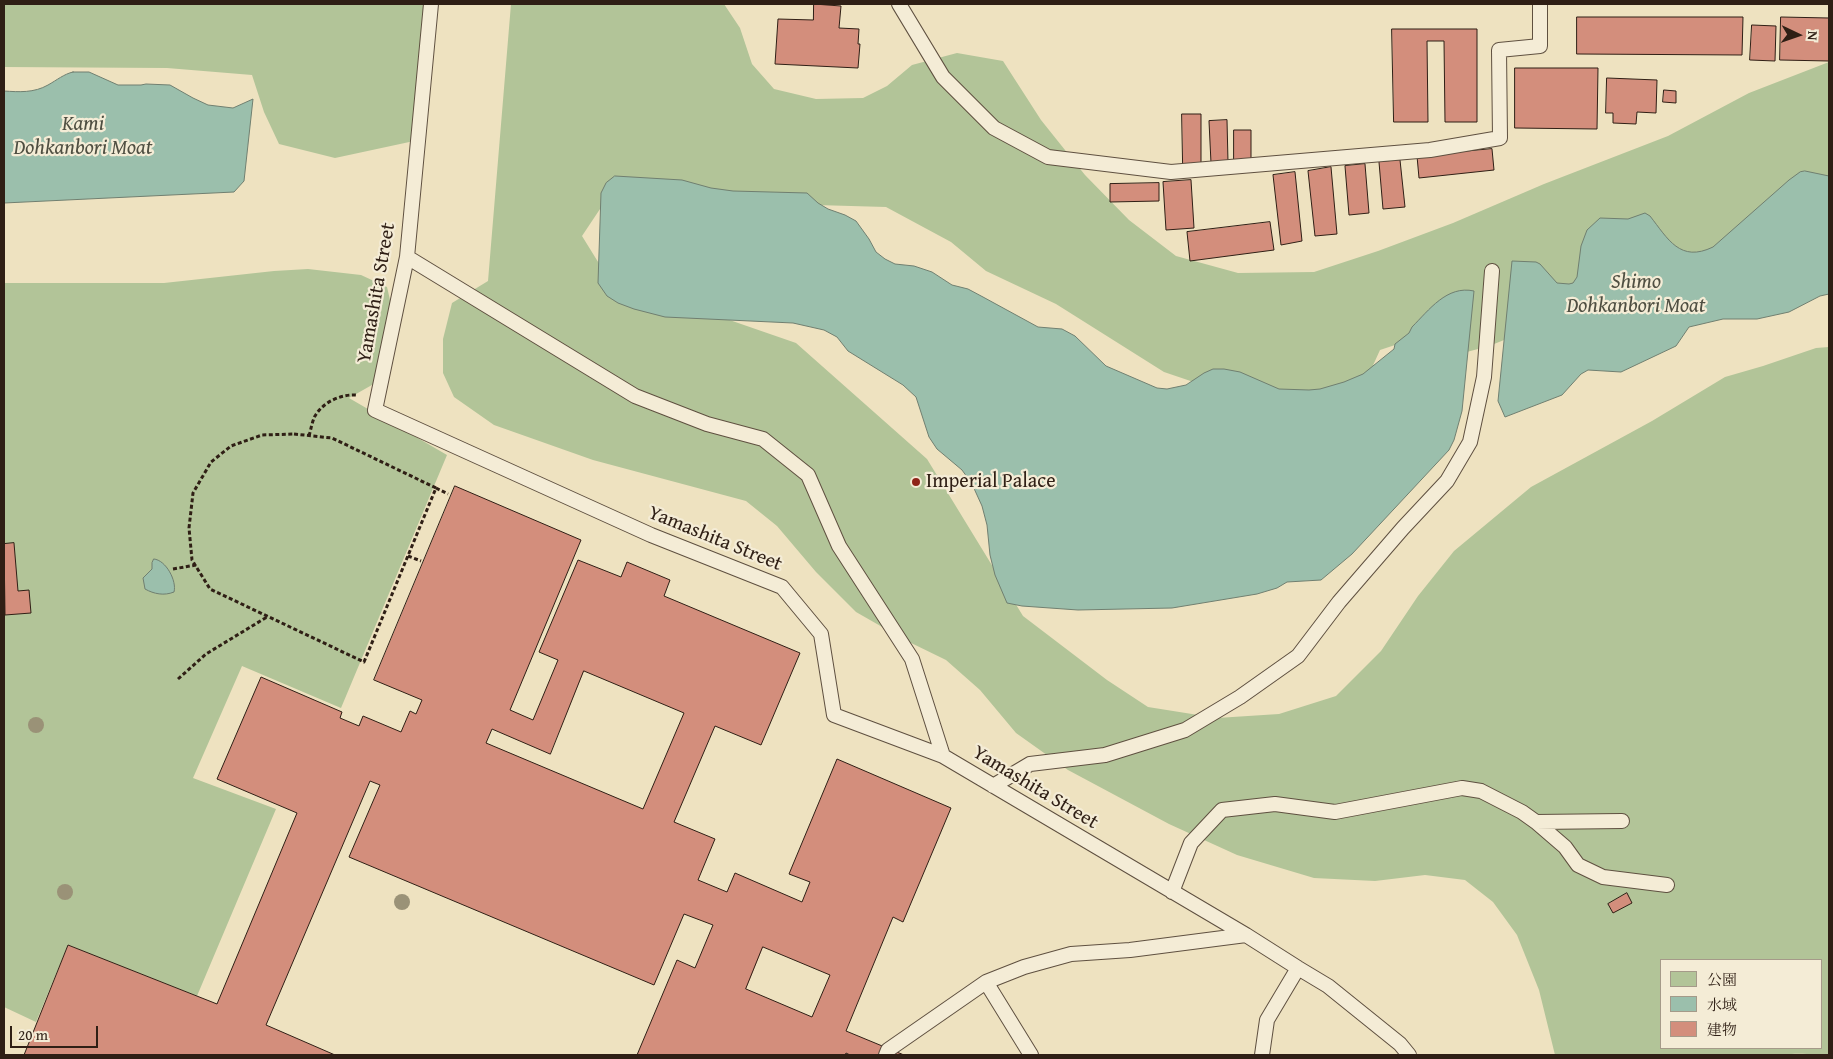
<!DOCTYPE html>
<meta charset="utf-8">
<style>
body{margin:0}
#map{position:relative;width:1833px;height:1059px;overflow:hidden;background:#eee2c0;font-family:"Gentium Book Plus","Noto Serif JP",serif}
canvas{display:block}
.frame{position:absolute;inset:0;border:5px solid #2f1f15;pointer-events:none}
.legend{position:absolute;left:1660px;top:959px;width:162px;height:90px;box-sizing:border-box;background:#f4ecd6;border:1px solid #a59a89;margin:0;padding:6px 9px;list-style:none;font-size:15px;color:#2f1f15}
.legend li{display:flex;align-items:center;gap:10px;height:25px}
.legend b{width:25px;border:1px solid #a59a89}
.north{position:absolute;left:1773px;top:10px;width:50px;height:50px;-webkit-text-stroke:4px #f4ecd6;paint-order:stroke;rotate:93deg;font-size:14px;font-weight:700;line-height:20px;text-align:center;color:#2f1f15}
.north::after{content:'';display:block;margin:auto;width:18px;height:22px;background:#2f1f15;clip-path:polygon(50% 0,100% 100%,50% 72%,0 100%)}
.scale{position:absolute;left:10px;top:1026px;width:88px;height:22px;box-sizing:border-box;border:2px solid #2f1f15;border-top:0;padding-left:6px;font-size:15px;line-height:18px;white-space:nowrap;color:#2f1f15;-webkit-text-stroke:4px #f4ecd6;paint-order:stroke}
</style>
<div id="map">
<canvas width="1833" height="1059"></canvas>
<div class="frame"></div>
<ul class="legend">
<li><b style="height:14px;background:#b2c498"></b>公園</li>
<li><b style="height:14px;background:#9bbfac"></b>水域</li>
<li><b style="height:14px;background:#d38e7c"></b>建物</li>
</ul>
<div class="north">N</div>
<div class="scale">20 m</div>
</div>
<script>
const ctx = document.querySelector('canvas').getContext('2d');
ctx.lineJoin = 'round';
function fillPath(path, color) {
  ctx.fillStyle = color;
  ctx.fill(path, 'evenodd');
}
function strokePath(path, color, width, dash) {
  ctx.strokeStyle = color;
  ctx.lineWidth = width;
  ctx.lineCap = dash ? 'butt' : 'round';
  ctx.setLineDash(dash || []);
  ctx.stroke(path);
}
function write(font, color, halo, rows, align = 'center') {
  ctx.font = font + ' "Gentium Book Plus",serif';
  ctx.lineWidth = 4.5;
  ctx.setLineDash([]);
  ctx.textBaseline = 'middle';
  ctx.strokeStyle = halo;
  ctx.fillStyle = color;
  for (const [text, x, y, turn = 0] of rows) {
    ctx.save();
    ctx.translate(x, y);
    ctx.rotate((+turn || 0) * Math.PI / 180);
    ctx.textAlign = isNaN(turn) ? turn : align;
    if (halo) ctx.strokeText(text, 0, 0);
    ctx.fillText(text, 0, 0);
    ctx.restore();
  }
}
fillPath(new Path2D(`
 M4,4H428L414,141L335,158L279,144L264,112L252,75L167,68L4,67Z
 M511,4H724L740,28L752,64L774,89L816,99L863,98L887,86L912,65L957,53L1003,61L1041,120L1085,175L1129,220L1176,256L1238,273L1314,272L1378,251L1453,223L1544,184L1668,136L1749,93L1829,62V211L1489,346L1437,360L1416,338L1380,350L1360,394H1229L1164,372L1056,304L986,271L951,242L886,207L816,205L602,206L582,236L608,278L796,343L927,459L1023,616L1107,680L1148,707L1217,718L1279,714L1336,696L1381,651L1418,596L1454,551L1531,487L1652,421L1725,377L1763,366L1816,348L1829,347V1055C1818,1055 1795,1052 1786,1055H1555L1539,990L1517,935L1493,902L1465,880L1425,875L1375,881L1314,878L1237,855L1169,824L1068,770L1016,733L980,690L946,660L905,640L856,612L816,572L777,526L746,501L593,460L494,425L454,397L443,373V339L452,303L488,281ZM1662,960H1822V1048H1662Z
 M308,269L361,275L387,287L393,313L386,377L349,398L447,455L341,708L242,666L193,778L276,809L197,996L68,945L36,1022L4,1007V283H164L274,271Z`), '#b2c498');
const water = new Path2D(`
 M73,72H89L118,85H141L146,84L170,85L193,98L208,105L233,108L253,99L244,181L234,192L4,203V91C19,92 34,93 48,85C57,80 64,74 73,72Z
 M1805,171L1829,176V294L1820,296L1789,312L1757,319H1723L1689,327L1676,346L1621,372L1588,370L1581,374L1562,395L1505,417L1498,401L1512,261L1536,262L1540,264L1557,283L1569,284L1573,283L1577,277L1581,246L1587,230L1600,218L1628,219L1645,213L1650,216C1668,239 1680,263 1713,247L1789,180L1800,172Z
 M615,176L682,180L711,188L733,191L807,193L818,203L828,209L845,215L856,221L869,239L876,252L885,259L895,264L914,266L932,272L952,285L968,289L983,297L1038,327L1062,329L1075,336L1106,366L1157,388L1167,389L1186,385L1204,373L1213,369H1224L1240,372L1279,389L1309,390L1320,389L1344,382L1363,374L1394,349L1395,344L1409,333L1412,327C1429,310 1447,285 1474,291L1462,411L1454,440L1449,450L1352,554L1321,580L1287,582L1277,588L1257,594L1172,608L1078,610L1022,606L1007,603L995,575L990,555L987,525L982,506L972,484L962,470L937,449L929,437L916,397L903,385L848,351L837,337L824,330L793,323L665,317L634,309L618,303L607,296L598,283L601,193L606,183Z
 M154,559C166,560 177,581 174,592C164,596 154,594 145,589L143,578L152,569V563Z`);
fillPath(water, '#9bbfac');
strokePath(water, '#707f70', 1);
const building = new Path2D(`
 M814,4L841,6L839,28L859,29L858,44H860L858,68L775,64L778,19L813,20Z
 M1577,17H1743L1742,55L1577,54Z
 M1781,17L1829,18V61L1780,60Z
 M1752,25L1776,26L1775,61L1750,60Z
 M1392,29H1477V122H1445L1444,41H1427L1428,122H1394Z
 M1515,68H1598L1597,129L1515,128Z
 M1607,78L1657,80L1656,113L1637,112L1636,124L1613,123V113H1606Z
 M1664,90L1676,91V103L1663,102Z
 M1182,114H1201V163L1183,164Z
 M1227,120L1228,162L1211,163L1209,121Z
 M1234,130H1251V160H1234Z
 M1492,149L1494,170L1419,178L1417,156Z
 M1400,160L1405,207L1383,209L1379,162Z
 M1365,164L1369,213L1349,215L1345,166Z
 M1331,167L1337,234L1315,236L1308,171Z
 M1295,172L1302,241L1281,245L1273,175Z
 M1191,180L1194,228L1166,230L1163,182Z
 M1159,183V201L1110,202V184Z
 M1270,222L1274,250L1190,261L1187,232Z
 M455,486L581,540L510,710L533,720L558,660L539,652L578,560L621,577L627,562L670,580L664,596L800,653L761,745L715,726L674,822L715,839L698,880L727,892L735,873L802,902L810,882L789,874L837,759L951,808L903,922L893,917L846,1031L904,1055H850L846,1053L845,1055H637L677,960L695,968L713,925L684,914L654,985L349,857L380,785L370,781L266,1025L335,1055H24L68,945L217,1004L297,813L217,779L261,677L342,712L340,718L359,726L363,716L401,732L410,711L416,714L422,700L374,680ZM584,671L684,713L643,809L486,743L492,729L550,754ZM763,947L830,975L812,1017L746,989Z
 M14,543L18,591L29,590L31,613L5,615L4,544Z
 M1627,893L1632,903L1613,913L1608,904Z`);
fillPath(building, '#d38e7c');
strokePath(building, '#2f1f15', 1);
const service = new Path2D(`
 M431,4L407,257L375,410L651,535L782,587L821,634L834,715L943,756L1246,935L1298,968L1328,986L1400,1044L1409,1055
 M899,4L943,77L994,128L1048,157L1171,172L1430,150L1500,138L1499,50L1540,46V4
 M407,257L635,396L707,424L763,439L808,475L839,546L912,659L943,756
 M993,786L1030,764L1105,755L1185,730L1240,697L1298,656L1339,602L1403,528L1447,481L1470,442L1484,377L1492,271
 M1536,822L1622,821
 M1172,892L1191,843L1222,810L1275,804L1335,812L1462,788L1481,791L1522,812L1536,822L1565,847L1578,865L1603,877L1667,885
 M986,982L1031,1055
 M886,1055L888,1050L986,982L1024,967L1071,954L1130,950L1246,935
 M1262,1055L1267,1020L1298,968`);
strokePath(service, '#5f5040', 16);
strokePath(new Path2D(`
 M294,434L332,438L436,488L364,662L210,589L192,560L189,528L193,493L211,462L231,446L262,435Z
 M309,436C311,429 312,422 315,416C323,402 341,394 356,395
 M436,488L448,494
 M408,556L421,561
 M173,569L196,565
 M178,679L206,654L267,617`), '#2f1f15', 3, [4, 2.5]);
strokePath(service, '#f4ecd6', 14);
ctx.fillStyle = '#9a9277';
for (const [x, y] of [
 [36,725],
 [65,892],
 [402,902]
]) {
  ctx.beginPath();
  ctx.arc(x, y, 8, 0, 2 * Math.PI);
  ctx.fill();
}
for (const [x, y, r, color] of [
 [916,482,5,"#8f2418"]
]) {
  const dot = new Path2D();
  dot.arc(x, y, r, 0, 2 * Math.PI);
  ctx.fillStyle = color;
  ctx.fill(dot);
  strokePath(dot, '#f4ecd6', 2);
}
write('20px', '#2f1f15', '#f4ecd6', [
 ["Yamashita Street",377,293,-80],
 ["Yamashita Street",715,539,22],
 ["Yamashita Street",1035,788,31]
]);
write('20px', '#2f1f15', '#f4ecd6', [
 ["Imperial Palace",926,482]
], 'left');
write('italic 21px', '#4f4f42', '#f4ecd6', [
 ["Kami",83,125],
 ["Dohkanbori Moat",83,149],
 ["Shimo",1636,283],
 ["Dohkanbori Moat",1636,307]
]);
</script>
